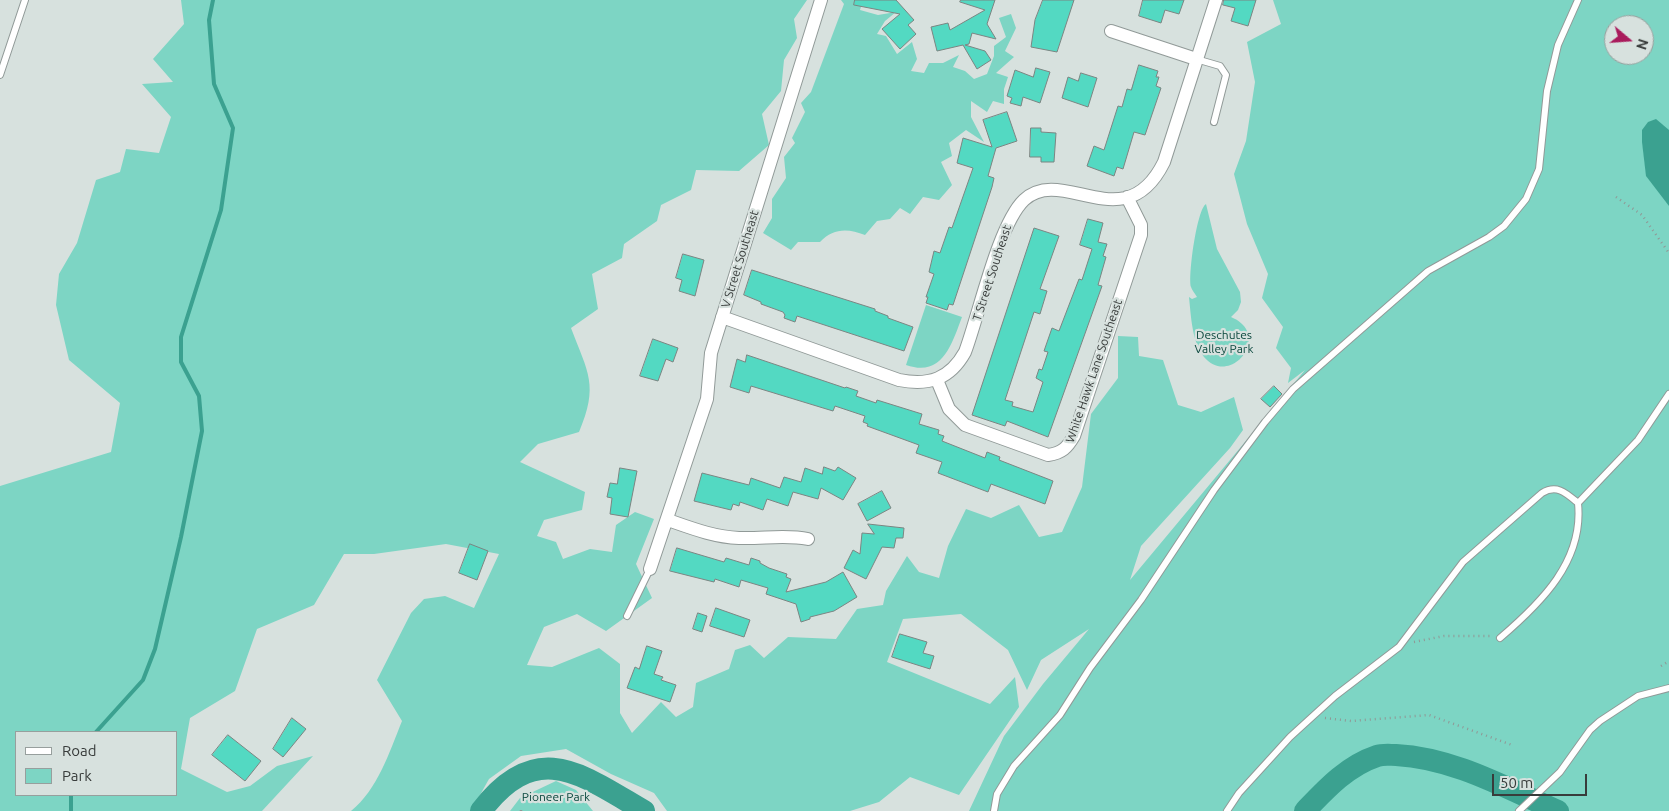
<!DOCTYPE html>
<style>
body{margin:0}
#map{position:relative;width:1669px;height:811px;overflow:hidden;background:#d7e1de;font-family:Ubuntu,sans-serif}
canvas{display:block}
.legend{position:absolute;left:15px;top:731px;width:162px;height:65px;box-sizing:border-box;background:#d7e1de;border:1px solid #979f9d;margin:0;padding:6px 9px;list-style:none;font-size:15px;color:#383c3b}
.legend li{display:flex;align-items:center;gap:10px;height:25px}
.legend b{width:25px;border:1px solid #979f9d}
.north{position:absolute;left:1604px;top:15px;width:50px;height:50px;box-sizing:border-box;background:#d7e1de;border:1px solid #979f9d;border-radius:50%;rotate:108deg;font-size:14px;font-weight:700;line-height:20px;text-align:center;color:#383c3b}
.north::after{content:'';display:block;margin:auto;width:18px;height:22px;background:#a91b5c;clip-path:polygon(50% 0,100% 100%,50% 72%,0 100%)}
.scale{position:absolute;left:1492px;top:774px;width:95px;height:22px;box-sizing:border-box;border:2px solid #383c3b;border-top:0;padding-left:6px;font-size:15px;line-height:18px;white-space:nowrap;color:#383c3b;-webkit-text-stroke:4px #d7e1de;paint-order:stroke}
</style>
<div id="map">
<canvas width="1669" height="811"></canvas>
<ul class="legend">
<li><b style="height:6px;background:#fff"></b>Road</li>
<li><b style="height:14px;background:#7dd5c4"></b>Park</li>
</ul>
<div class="north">N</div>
<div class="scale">50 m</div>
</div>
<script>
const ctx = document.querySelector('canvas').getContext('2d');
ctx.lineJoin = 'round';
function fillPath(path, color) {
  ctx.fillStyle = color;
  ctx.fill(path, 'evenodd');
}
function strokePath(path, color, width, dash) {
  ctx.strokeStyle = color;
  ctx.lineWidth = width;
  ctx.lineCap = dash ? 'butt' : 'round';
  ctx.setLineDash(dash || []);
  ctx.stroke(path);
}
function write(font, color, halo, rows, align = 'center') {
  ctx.font = font + ' Ubuntu,sans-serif';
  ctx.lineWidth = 4.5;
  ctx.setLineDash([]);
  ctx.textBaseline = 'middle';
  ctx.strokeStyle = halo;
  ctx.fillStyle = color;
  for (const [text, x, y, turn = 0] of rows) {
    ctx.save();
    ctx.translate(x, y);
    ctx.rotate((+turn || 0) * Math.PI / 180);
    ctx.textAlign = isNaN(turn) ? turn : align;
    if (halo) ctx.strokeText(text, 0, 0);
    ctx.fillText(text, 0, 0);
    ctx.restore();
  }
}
fillPath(new Path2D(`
 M181,0H807L794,19L797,38L784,60L781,91L762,114L769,145L739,171L696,170L691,190L661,205L657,221L624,244L622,258L592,274L598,309L571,328C588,373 599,385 579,432L538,444L520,462L585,492L582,510L544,520L537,536L556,542L563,559L590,549L612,552L616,525L635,512L654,519L636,564L652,598L606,631L577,614L544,627L527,665L552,667L599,648L620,664V713L632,733L661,702L676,717L693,707L696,683L729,669L735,650L750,645L764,658L788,637L836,639L857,609L883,605L886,591L907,556L919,572L939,578L948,546L966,509L991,518L1019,505L1039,537L1062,532L1082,487L1091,414L1118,378V336L1138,337L1139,356L1163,360L1178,405L1201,412L1234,397L1243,430L1230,448L1141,546L1130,580L1305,370L1288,383L1291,368L1276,348L1283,327L1262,298L1268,274L1247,224L1234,174L1246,141L1255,82L1247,42L1281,24L1273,0H1669V811H969L1004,736L1043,684L1089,629L1041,660L1027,690L1008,650L961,614L903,619L887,662L990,704L1015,677L1019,707L959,795L910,777L879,802L850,811H667L654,793L611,774L566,749L521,756L489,779L471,811H351C378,789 389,753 402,721L377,680L411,613L424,599L445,596L474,608L499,554L446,544L374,554H344L314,605L257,629L235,691L190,718L181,769L227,792L250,786L277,766L313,756L262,811H0V486L111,452L120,403L69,360L56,305L59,274L77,243L96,180L120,172L126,149L159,153L171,117L142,84L173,82L153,59L184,24ZM1614,25H1644V55H1614ZM16,732H176V795H16Z
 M841,0H863L860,10L878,15L896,12L885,21L877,34L886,36L897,54L912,42L917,59L911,71L924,73L929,63H943L959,55L953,67L965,71L974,79L987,74L994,56V46L1006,37L999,18L1011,14L1016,28L1005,51L1014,57L996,73L1008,77L1004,89V104L993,101L987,112L971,101V117L984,142L966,130L949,143L952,156L941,162L952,185L939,200L923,197L910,214L900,208L890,219L877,221L865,235C848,228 833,228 820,242H798L791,250L763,233L772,218V199L786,178L784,157L795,143L792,138L805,112L801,103L811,92L844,4Z
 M1206,204L1217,249L1240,292L1241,302L1238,310L1231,317C1274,335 1230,388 1204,357C1192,342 1191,316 1189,297L1192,299L1197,297C1195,294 1192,290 1191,287C1188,275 1197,209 1206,204Z
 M926,305L962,317C952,343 943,378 906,365Z
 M556,781L576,790L593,811H510L520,798Z`), '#7dd5c4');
fillPath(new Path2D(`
 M1656,119L1669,130V206L1646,176L1642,142V130L1648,122Z`), '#3ba190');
strokePath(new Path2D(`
 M96,732L143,680L155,649L181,537L202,431L199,396L181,362V337L221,210L233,128L214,84L209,20L213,0
 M71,795V811`), '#3ba190', 4);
strokePath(new Path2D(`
 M481,811C537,737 582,775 644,811
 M1305,811C1326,789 1347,766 1377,756C1383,754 1390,755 1396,755C1454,758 1506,788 1558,811`), '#3ba190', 22);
const building = new Path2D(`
 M855,0H896L914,20L908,25L916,34L900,49L882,29L900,14L854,5Z
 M961,0H995L987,24L996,39L972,33L969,44L965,45L985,51L991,60L977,69L963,45L937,51L931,27L948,23L950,30L985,10L960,2Z
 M1043,0H1074L1057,52L1031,47L1035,20Z
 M1143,0H1184L1179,14L1165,10L1161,23L1139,16Z
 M1224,0H1256L1248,26L1231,21L1235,8L1223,5Z
 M1139,65L1158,71L1156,77H1159L1156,86L1161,88L1145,135L1134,132L1123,169L1117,167L1114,176L1087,166L1094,146L1104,150L1118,106L1122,107L1127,89L1131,90Z
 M1036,68L1050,72L1040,103L1023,97L1021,106L1010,103L1012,98L1007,96L1015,70L1033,77Z
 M1081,73L1097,78L1088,107L1062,98L1068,77L1078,81Z
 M1007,112L1017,141L996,148L988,176L994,178L992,187L953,305L949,304L947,310L926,303L928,297H926L934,274L929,272L934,251L940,253L949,227L952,228L973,168L957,163L963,138L992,147L983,120Z
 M1031,128H1041V132L1056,133L1054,162H1041V157H1030Z
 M1088,219L1103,223L1098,242L1107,244L1103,256L1106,257L1098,285L1102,286L1048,437L1007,421L1005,426L972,415L1034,228L1059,236L1040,289L1047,291L1040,314L1034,312L1005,400L1013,402L1012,406L1033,412L1043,382L1036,378L1039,369L1042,370L1048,352L1044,351L1052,328L1059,331L1079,279L1082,280L1092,249L1080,245Z
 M683,254L704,260L695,296L679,291L682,280L676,278Z
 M752,270L875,309V311L888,316V318L913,327L904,351L797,316L795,322L784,318L785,315L783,312L761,304V302L744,295Z
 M653,339L678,348L673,362L666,359L658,381L640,376Z
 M747,355L845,388L846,387L858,391L856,396L876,403L877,400L922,414L919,424L939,430L938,434L944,436L942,441L985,458L987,452L1000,457L999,460L1053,481L1045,504L991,484L988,492L938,473L942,462L916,453L919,445L867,426L868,424L863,422L865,416L835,406L833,411L751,386L749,393L730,387L737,359L745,362Z
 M1274,386L1282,394L1270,407L1261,399Z
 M824,467L835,471L838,467L856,478L843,500L821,488L818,499L793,492L788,506L767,499L763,510L740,502L739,506L733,504L731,510L694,501L702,473L749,485L751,478L780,488L784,477L801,482L805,468L822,474Z
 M620,468L637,471L628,517L610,514L612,498L607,497L610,483L617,484Z
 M882,491L891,508L867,521L858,504Z
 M868,524L904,528L903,538H896L894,548L882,547L866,579L844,568L853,550L860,554L862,533L874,534Z
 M470,544L488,551L477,580L459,573Z
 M677,548L724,562L726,558L749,565L751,558L760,561V563L769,568L787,574L786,577L791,579L786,592L826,582L843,572L857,597L834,611L810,617V619L801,622L796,604L766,594L768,588L741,580L739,587L715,579L714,582L670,571Z
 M716,608L750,620L744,637L710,626Z
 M698,613L707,616L702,632L693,629Z
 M900,634L927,642L923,653L934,656L930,669L892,657Z
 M647,646L662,651L654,674L663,677L661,680L676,685L670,702L627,688L635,667L639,669Z
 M292,718L306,729L283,757L273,749Z
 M228,735L261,761L245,781L212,755Z`);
fillPath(building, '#53d9c2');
strokePath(building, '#7b8582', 1);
const lane = new Path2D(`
 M1196,59L1220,66L1226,75L1214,122
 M0,75L25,0
 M1578,503L1638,440L1669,394
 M627,616L650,569
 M994,811L997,794L1014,766L1060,715L1090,668L1141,600L1214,490L1265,422L1293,389L1428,271L1489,237L1504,226L1526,199L1539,169L1547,91L1558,45L1578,0
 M1227,811L1239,793L1290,737L1335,696L1399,647L1463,562L1542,493C1557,484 1566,493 1578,503C1584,561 1541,603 1500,638
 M1519,811L1560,772L1590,730L1600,721L1638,696L1669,688`);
const street = new Path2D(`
 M1111,31L1196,59
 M722,317L899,380C929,386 950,379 965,352C979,315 998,225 1024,200C1063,164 1125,241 1164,162L1216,0
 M937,380L949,409L965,425L1048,455C1062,453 1067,448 1074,436L1141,235V225L1127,197
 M668,520C691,528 714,537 739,538C763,539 785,534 808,539
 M650,569L707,399L711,353L821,0`);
strokePath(lane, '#919a98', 8);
strokePath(street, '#919a98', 14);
strokePath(new Path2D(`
 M1616,197L1642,215L1669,253
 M1414,642L1444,636H1491
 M1661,666L1669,661
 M1325,718L1351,721L1429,715L1512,745
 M521,810V811`), '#909795', 2.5, [1, 4]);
strokePath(lane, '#fff', 6);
strokePath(street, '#fff', 12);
write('12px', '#383c3b', '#d7e1de', [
 ["V Street Southeast",740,259,-73],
 ["T Street Southeast",992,273,-72],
 ["White Hawk Lane Southeast",1094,371,-71]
]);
write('12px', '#0b483e', '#d7e1de', [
 ["Deschutes",1224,335],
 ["Valley Park",1224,349],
 ["Pioneer Park",556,797]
]);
</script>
